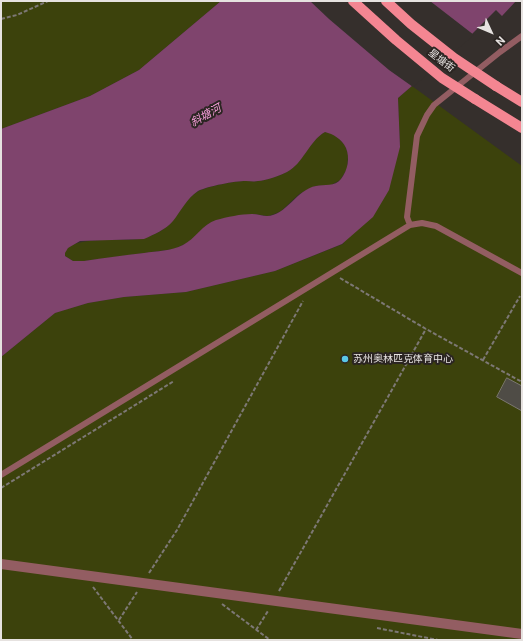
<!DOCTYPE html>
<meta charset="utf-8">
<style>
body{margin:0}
#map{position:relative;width:523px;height:641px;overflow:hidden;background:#352f2c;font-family:Roboto,sans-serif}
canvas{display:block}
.frame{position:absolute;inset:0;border:2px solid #e6e2e0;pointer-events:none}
.north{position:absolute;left:471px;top:12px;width:40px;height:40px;-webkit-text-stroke:3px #2b2522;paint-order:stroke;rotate:134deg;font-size:11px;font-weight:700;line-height:16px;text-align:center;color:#e6e2e0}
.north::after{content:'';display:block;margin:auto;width:14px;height:18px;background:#e6e2e0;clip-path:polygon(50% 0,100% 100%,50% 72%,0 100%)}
</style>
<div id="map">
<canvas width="523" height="641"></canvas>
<div class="frame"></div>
<div class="north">N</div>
</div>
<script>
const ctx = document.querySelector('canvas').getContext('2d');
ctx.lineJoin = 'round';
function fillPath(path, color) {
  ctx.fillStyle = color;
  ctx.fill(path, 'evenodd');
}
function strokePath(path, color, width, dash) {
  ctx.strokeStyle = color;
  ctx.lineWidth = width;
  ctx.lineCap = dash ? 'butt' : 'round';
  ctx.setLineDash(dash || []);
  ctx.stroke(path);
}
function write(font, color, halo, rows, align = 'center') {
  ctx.font = font + ' Roboto,"Noto Sans SC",sans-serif';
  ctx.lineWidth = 4;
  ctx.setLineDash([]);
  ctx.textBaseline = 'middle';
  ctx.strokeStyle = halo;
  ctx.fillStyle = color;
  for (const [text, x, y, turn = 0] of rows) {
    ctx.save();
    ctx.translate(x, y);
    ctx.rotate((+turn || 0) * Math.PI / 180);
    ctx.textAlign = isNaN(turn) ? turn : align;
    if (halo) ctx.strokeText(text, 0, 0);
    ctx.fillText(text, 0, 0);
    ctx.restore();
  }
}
fillPath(new Path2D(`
 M1,1H221L139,70L90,96L1,129Z
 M412,86L522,166V640H1V357L55,313L88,303L124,297L186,292L275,271L343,244L400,147L398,98Z
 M325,132L331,133L338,138L345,145L348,155L347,169L340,180L331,185L315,186L299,194L281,211L274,214L268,216L254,214L208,224L191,241L174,249L84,261H73L65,256C62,233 132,243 145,238C156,234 167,229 173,220C181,210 187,197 199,191C209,186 235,181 247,181C251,181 255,182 259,181C265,181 281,175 287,172C303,163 309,141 325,132Z`), '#3c420c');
fillPath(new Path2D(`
 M221,1H516L502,16L496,10L472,34L398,98L400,147L389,190L373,217L342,244L275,271L186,292L124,297L88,303L55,313L1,357V129L90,96L139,70ZM325,132C333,134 342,139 346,148C350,158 348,170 341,179C335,187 324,184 316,186C297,189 286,216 267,216C263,216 257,214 252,214C241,214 227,217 216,220C203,224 195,239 183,245C171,251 157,251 144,253C124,255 104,258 84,261H73L65,256V253L68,248L80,241L144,239C155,234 165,230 173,221C181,211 187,198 198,191C208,186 235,181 246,181C250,181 254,182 258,181C265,181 281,175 287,172C303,164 309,141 325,132Z`), '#7f446d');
fillPath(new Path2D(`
 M310,1H430L474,35L413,87L389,70L329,19Z`), '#352f2c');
const building = new Path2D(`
 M507,378L522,386V411L497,397Z`);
fillPath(building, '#4f4c46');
strokePath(building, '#7b7771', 1);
strokePath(new Path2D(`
 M1,19L17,15L48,1
 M340,278L426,329L522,382
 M483,360L520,296
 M1,488L174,381
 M149,573L177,530L303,301
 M93,587L133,640
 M279,591L426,329
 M222,604L270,640
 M119,620L137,592
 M377,628L438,640
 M256,630L268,611
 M1,639L2,640`), '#7d7875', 2, [4, 2]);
strokePath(new Path2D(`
 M410,225L407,217L417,136L427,115L434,105L500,52L522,36
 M1,475L410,225L422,223L436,226L522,273`), '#935d62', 6);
strokePath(new Path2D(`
 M1,564L522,634`), '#935d62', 10);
strokePath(new Path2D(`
 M496,86L522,102
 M475,99L522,128`), '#f48692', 10);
strokePath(new Path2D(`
 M353,1L396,40L442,78L475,99
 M386,1L411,24L454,58L496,86`), '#f48692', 10);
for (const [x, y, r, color] of [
 [345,359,4,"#5ac8e6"]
]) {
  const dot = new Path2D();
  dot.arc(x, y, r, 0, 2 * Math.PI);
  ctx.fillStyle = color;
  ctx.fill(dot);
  strokePath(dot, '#2b2522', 1.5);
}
write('10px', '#e6e2e0', '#2b2522', [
 ["星塘街",441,61,38]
]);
write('10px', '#e6e2e0', '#2b2522', [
 ["苏州奥林匹克体育中心",353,359]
], 'left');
write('italic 11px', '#f79eda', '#2b2522', [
 ["斜塘河",206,116,-29]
]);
</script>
